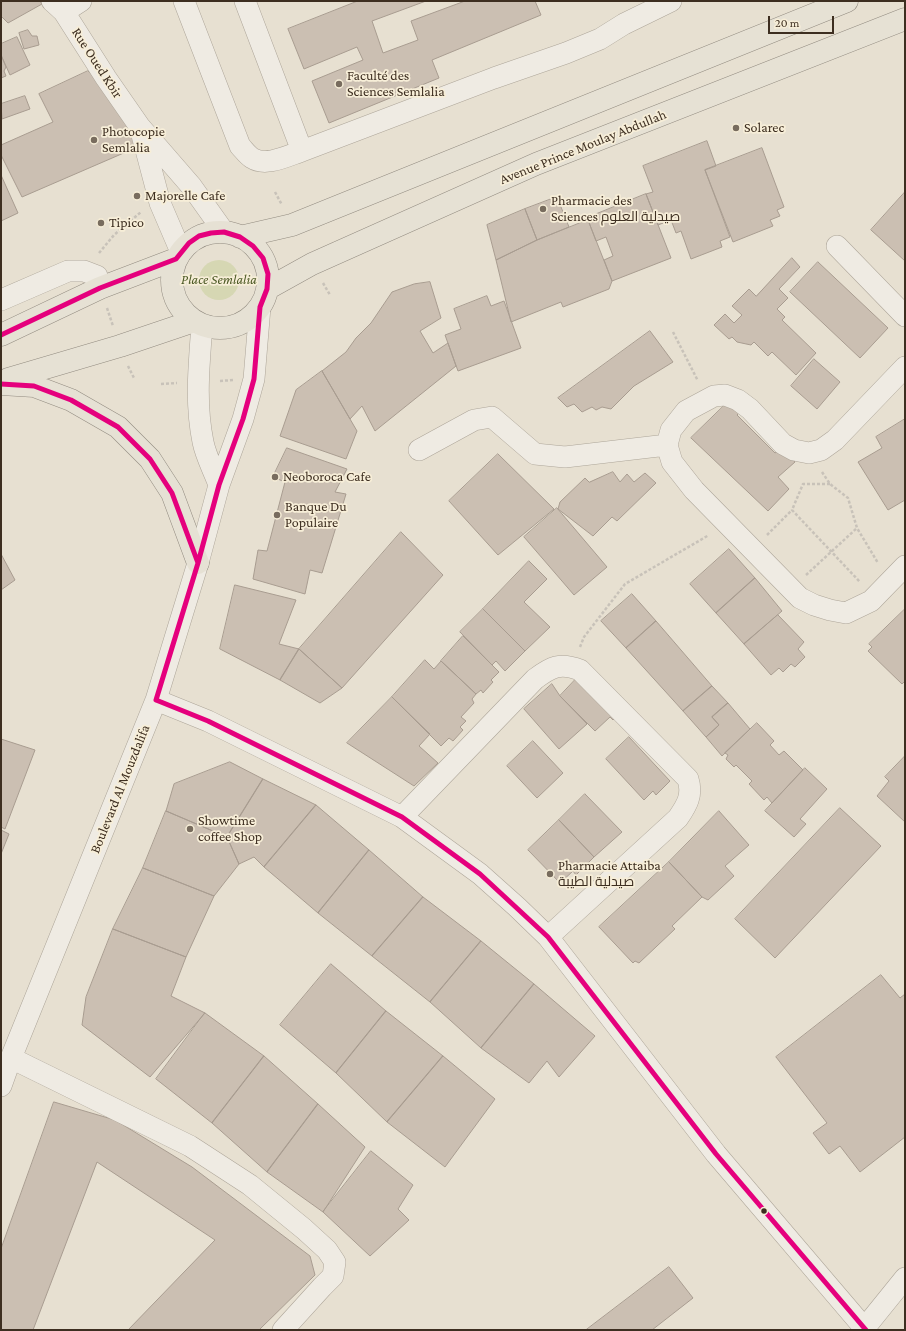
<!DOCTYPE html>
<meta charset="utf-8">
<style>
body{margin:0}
#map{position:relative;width:906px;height:1331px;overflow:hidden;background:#e7e0d1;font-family:"Crimson Pro",serif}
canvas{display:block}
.frame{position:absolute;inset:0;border:2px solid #3d2e20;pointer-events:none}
.scale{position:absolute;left:768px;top:16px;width:66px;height:18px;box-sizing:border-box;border:2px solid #3d2e20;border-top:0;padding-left:5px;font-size:12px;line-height:14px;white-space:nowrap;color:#3d2e20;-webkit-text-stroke:3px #f7eed8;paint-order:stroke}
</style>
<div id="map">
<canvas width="906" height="1331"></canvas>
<div class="frame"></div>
<div class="scale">20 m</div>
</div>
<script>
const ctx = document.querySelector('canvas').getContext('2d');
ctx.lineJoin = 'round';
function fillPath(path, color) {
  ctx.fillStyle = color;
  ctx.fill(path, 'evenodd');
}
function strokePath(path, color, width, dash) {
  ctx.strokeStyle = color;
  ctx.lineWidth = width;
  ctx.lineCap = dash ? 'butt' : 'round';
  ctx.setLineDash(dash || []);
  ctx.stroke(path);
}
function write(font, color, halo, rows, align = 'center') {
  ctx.font = font + ' "Crimson Pro",Cairo,serif';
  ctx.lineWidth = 3.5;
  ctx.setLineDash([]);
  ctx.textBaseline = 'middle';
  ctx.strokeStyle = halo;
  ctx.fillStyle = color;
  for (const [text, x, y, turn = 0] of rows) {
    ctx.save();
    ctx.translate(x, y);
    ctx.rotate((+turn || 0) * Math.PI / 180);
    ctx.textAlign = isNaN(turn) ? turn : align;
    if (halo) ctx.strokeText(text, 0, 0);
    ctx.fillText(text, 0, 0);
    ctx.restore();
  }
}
fillPath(new Path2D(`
 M199 280a20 20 0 1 1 40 0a20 20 0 1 1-40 0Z`), '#d6d7b3');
const building = new Path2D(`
 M1,1H40L42,4L8,23L1,16Z
 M358,1H426L372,21L383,53L418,40L411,21L465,1H535L541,15L432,60L439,78L329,123L312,81L363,60L357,47L304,69L288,29Z
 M28,30L32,36H37L39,45L24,49L19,33Z
 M17,37L30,65L10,75L1,55V44Z
 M1,55L6,67L4,71L6,76L1,78Z
 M88,71L95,77L140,127L133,149L22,197L1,155V145L53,122L39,94Z
 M25,96L30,109L2,119L1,104Z
 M707,141L716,166L705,170L730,237L720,241L722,247L691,259L681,231L676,233L671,220L658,225L646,194L653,192L643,166Z
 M762,148L784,207L777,210L780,216L770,220L773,226L733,242L705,170Z
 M1,175L18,213L1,221Z
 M905,192V261L871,230Z
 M646,194L671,258L612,281L604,260L613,256L606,237L596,241L588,220L584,219Z
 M557,197L569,227L537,240L525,209Z
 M525,209L537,240L496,260L487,225Z
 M588,220L612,281L609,289L563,307L561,302L511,322L496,260L537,240Z
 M792,258L800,267L779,289L788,298L777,309L785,317L782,320L816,353L796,375L772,352L768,356L754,342L751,345L737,342L732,337L729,339L714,325L725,314L734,323L742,315L732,306L749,289L756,296Z
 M818,262L888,328L860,358L790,292Z
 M430,282L441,318L420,331L433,353L448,343L456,366L375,431L362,406L350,419L322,371L346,352L356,338L371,323L392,292L414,284Z
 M487,296L491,306L504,301L521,348L458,371L445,335L461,329L454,309Z
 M650,331L673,362L634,386L611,409L602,407L596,410L592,407L582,412L574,404L567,407L558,398Z
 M814,359L840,382L817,409L791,386Z
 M322,371L357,431L346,459L280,436L296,390Z
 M730,400L741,411L737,415L775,453L781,449L795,462L778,477L789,489L768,511L691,438Z
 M905,419V500L888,510L858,462L882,448L876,437Z
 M287,448L347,469L335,492L346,494L322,573L310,570L305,594L253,579L258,550L267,551L285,482L273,477Z
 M498,454L554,509L498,555L449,501Z
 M613,472L620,482L627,474L634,482L645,473L656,483L617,521L612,517L593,536L558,509L560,502L585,478L589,482Z
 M557,508L607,567L574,595L524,537Z
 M401,532L443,575L342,688L299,649Z
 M729,549L755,578L716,613L690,584Z
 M1,554L15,580L1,590Z
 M529,561L547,579L524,602L550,627L525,651L483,609Z
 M755,578L782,611L744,644L716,613Z
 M235,585L296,600L279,644L299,649L280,680L220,649Z
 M632,594L656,621L626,648L601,621Z
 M483,609L525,651L505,671L496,661L492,665L460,632Z
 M905,609V681L902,684L868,651L872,647L869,644Z
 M778,615L804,642L798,649L805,657L795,667L791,664L783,672L779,668L771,675L744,644Z
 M656,621L712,686L683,711L626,648Z
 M463,636L499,672L491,680L493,682L483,693L481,690L476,694L441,661Z
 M299,649L320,668L342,688L320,703L280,680Z
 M425,660L434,669L441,661L476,694L472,699L474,703L461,717L466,721L460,727L463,730L453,741L449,738L441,746L392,697Z
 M576,679L621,711L613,720L610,717L595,731L560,696Z
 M552,684L560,696L587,724L559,749L524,709Z
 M712,686L728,703L712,717L719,725L706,737L683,711Z
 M392,697L430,734L419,746L438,763L414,786L347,743Z
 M728,703L750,729L722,756L706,737L719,725L712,717Z
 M757,723L774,741L770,745L779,755L784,751L803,770L772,803L767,797L764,800L749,784L752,781L736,765L734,767L726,759L728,755L725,753Z
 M629,737L670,781L656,795L653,791L644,800L606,759Z
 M1,739L35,750L5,829L1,827Z
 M533,741L563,773L537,798L507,766Z
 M905,756V822L877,796L889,781L885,777Z
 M230,762L263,779L227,837L166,811L174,784Z
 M805,768L827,789L800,819L806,824L794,837L765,811Z
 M263,779L316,805L264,867L254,857L239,864L227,837Z
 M585,794L622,832L594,857L559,820Z
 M316,805L369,850L318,913L264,867Z
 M840,808L881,846L775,958L735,919Z
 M166,811L227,837L239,864L214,896L143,868Z
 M719,811L749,845L725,866L734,876L708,900L702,897L669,862Z
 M559,820L594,857L576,875L573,871L560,883L528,850Z
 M1,830L9,834L1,854Z
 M369,850L423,897L372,956L318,913Z
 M669,862L702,897L672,926L675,929L639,963L635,961L633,963L599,927Z
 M143,868L214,896L186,957L113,929Z
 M423,897L481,941L430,1002L372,956Z
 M113,929L186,957L171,996L205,1013L150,1077L82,1025L86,997Z
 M481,941L534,984L481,1048L430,1002Z
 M331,964L386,1011L336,1073L280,1025Z
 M881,975L900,998L905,994V1137L860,1172L840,1146L829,1154L813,1133L827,1123L776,1057Z
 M534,984L595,1036L559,1077L547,1061L529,1083L481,1048Z
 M386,1011L443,1056L387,1122L336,1073Z
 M205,1013L264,1056L212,1123L156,1079Z
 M264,1056L318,1104L267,1172L212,1123Z
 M443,1056L495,1099L445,1167L387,1122Z
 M54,1102L115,1120L192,1167L310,1256L315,1275L259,1330H128L215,1240L97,1162L33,1330H1V1249Z
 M318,1104L365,1147L323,1212L267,1172Z
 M371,1151L413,1185L398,1209L409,1220L370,1256L323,1212Z
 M669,1267L693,1298L652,1330H586Z`);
fillPath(building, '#cbbfb2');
strokePath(building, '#a89c90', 1);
const minor = new Path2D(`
 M52,1L64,12L106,78L140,127L192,187L224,232
 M184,1L240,146C244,150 247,155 252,158C266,167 287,156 302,151L494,78L566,53L600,39L624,24L671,1
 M245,1L302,151
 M64,12L81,1
 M141,131L160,203L181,252
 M837,246L905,316
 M1,300L68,271H84L97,276L100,288
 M202,325C199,365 195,403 203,442C206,457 214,471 219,485
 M905,367L835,440L821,450L809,453L794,450L783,444L750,409L738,400L725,395L714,396L686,411L671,430L667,445L672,462L694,490L800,598L814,605L830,610L846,613L871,601L905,566
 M419,450L474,420L492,417L535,454L565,457L667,445
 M156,700L208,721L402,817L480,874L517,907L548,937L716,1154L866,1330
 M402,817L535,679C551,667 560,662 580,670L688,779C693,795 687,805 678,818L548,937
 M11,1058L190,1146L250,1185L304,1229L327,1250L335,1262L333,1276L322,1287L283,1330
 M1,1086L11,1058L156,700L198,563L219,485L243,419L254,379L260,307
 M863,1330L905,1278`);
const major = new Path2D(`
 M172 280a48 48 0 1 1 96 0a48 48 0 1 1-96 0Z
 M240,237L292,225L847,1
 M267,289L312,264L536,164L905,19
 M1,335L100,288L176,259
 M8,379L120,346L194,321
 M1,384L34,386L71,400L118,427L150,459L172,493L198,563`);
strokePath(minor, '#ada599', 22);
strokePath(major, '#928b80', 23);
strokePath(new Path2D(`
 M275,192L282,205
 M99,253L114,235L141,212
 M323,283L330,295
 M107,308L113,326
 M673,332L698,381
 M128,366L134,378
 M220,381L233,380
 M161,384L177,383
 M822,472L830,484L848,498L857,528L878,563
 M830,484H803L792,510L860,582
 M767,535L792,510
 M806,575L857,528
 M580,647L584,637L625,584L709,535`), '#c8c2b9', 2.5, [3, 2]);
strokePath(minor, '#efebe3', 21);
strokePath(major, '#e6e1d4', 22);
strokePath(new Path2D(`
 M1,335L100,288L176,259L189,243L199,236L211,233L224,232L240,237L253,246L263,258L268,274L267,289L260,307L254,379L243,419L219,485L198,563L156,700
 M1,384L34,386L71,400L118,427L150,459L172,493L198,563
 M156,700L208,721L402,817L480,874L548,937L716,1154L866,1330`), '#e5007d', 5);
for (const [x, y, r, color] of [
 [339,84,4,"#786c5e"],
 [736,128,4,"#786c5e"],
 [94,140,4,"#786c5e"],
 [137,196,4,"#786c5e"],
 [543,209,4,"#786c5e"],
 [101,223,4,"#786c5e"],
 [275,477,4,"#786c5e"],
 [277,515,4,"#786c5e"],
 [190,829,4,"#786c5e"],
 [550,874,4,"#786c5e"],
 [764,1211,3.5,"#3d2e20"]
]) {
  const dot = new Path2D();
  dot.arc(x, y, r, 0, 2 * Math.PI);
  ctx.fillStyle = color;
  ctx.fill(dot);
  strokePath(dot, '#f7eed8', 1.5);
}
write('14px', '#3d2e20', '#f7eed8', [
 ["Rue Oued Kbir",97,63,57],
 ["Avenue Prince Moulay Abdullah",583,147,-22],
 ["Boulevard Al Mouzdalifa",120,789,-68]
]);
write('14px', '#3d2e20', '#f7eed8', [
 ["Faculté des",347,76],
 ["Sciences Semlalia",347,92],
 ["Solarec",744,128],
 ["Photocopie",102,132],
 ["Semlalia",102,148],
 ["Majorelle Cafe",145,196],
 ["Pharmacie des",551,201],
 ["Sciences صيدلية العلوم",551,217],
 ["Tipico",109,223],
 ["Neoboroca Cafe",283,477],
 ["Banque Du",285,507],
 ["Populaire",285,523],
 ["Showtime",198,821],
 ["coffee Shop",198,837],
 ["Pharmacie Attaiba",558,866],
 ["صيدلية الطيبة",558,882]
], 'left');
write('italic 14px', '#4d5a26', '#f7eed8', [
 ["Place Semlalia",219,280]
]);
</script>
